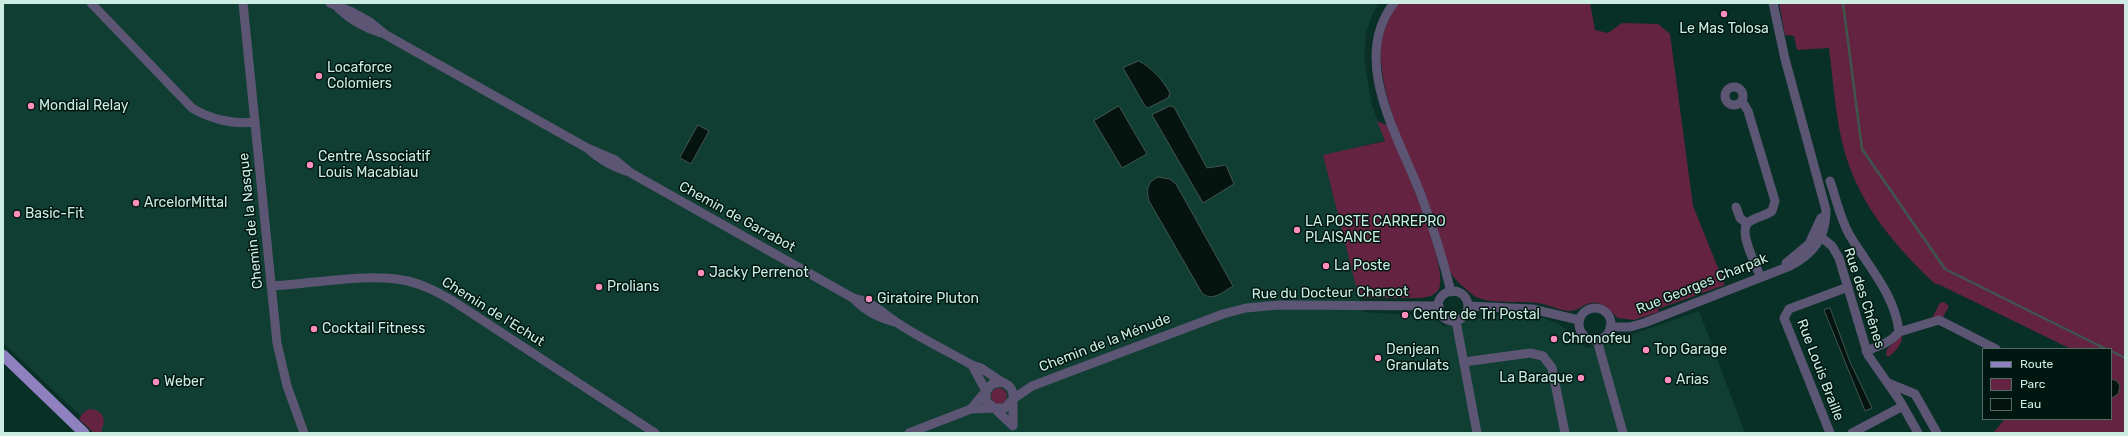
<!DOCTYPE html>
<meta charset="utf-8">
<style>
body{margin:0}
#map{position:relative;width:2128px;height:436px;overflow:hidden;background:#093027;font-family:Rubik,sans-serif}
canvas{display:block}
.frame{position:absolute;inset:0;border:4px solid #cbede2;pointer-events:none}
.legend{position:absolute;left:1982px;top:348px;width:130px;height:72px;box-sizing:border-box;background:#001610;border:1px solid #516c64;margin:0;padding:5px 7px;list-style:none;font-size:12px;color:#cbede2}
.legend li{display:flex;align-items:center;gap:8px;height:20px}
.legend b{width:20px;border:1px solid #516c64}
</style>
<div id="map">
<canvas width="2128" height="436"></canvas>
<div class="frame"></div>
<ul class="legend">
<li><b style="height:5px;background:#8f81bf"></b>Route</li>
<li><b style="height:11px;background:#632341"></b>Parc</li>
<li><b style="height:11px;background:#061410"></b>Eau</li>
</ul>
</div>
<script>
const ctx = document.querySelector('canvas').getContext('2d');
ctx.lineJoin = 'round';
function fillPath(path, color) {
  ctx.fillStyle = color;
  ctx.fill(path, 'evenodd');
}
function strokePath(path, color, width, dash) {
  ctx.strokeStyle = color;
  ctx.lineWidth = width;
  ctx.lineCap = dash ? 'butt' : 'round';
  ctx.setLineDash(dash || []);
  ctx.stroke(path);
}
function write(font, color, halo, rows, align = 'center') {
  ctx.font = font + ' Rubik,sans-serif';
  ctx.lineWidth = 3;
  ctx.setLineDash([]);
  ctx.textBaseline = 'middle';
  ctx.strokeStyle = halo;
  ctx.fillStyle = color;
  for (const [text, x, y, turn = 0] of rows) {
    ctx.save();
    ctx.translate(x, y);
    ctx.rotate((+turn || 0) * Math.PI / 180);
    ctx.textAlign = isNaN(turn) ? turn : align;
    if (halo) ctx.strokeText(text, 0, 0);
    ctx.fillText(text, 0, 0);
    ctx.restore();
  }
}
fillPath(new Path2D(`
 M3,3H1379L1372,15L1366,33L1364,58L1372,105L1385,140L1324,156L1363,312L1431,316L1444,326L1473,319L1510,314L1527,315L1544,318L1558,324L1569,331L1586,348L1616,340L1699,311L1745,433H99L3,343Z`), '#103e33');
fillPath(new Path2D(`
 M1398,3H1590L1595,30L1608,33L1622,23L1658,24L1670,34L1693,206L1725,285L1658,309L1659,312L1634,320L1618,318C1607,308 1599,297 1583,306C1578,309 1574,311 1569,311C1558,310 1547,304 1537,303C1517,300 1494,305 1476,297C1472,295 1454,279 1452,275C1442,258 1440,236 1433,217C1415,167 1386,117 1381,62C1379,39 1386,22 1398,3Z
 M1779,3H2125V433H1993L2005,419H2111V349H2071L1938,284H1935C1892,243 1856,201 1842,142C1835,111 1833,79 1829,48L1797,50L1794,36L1785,35Z
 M1377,121L1387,125C1398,150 1450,267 1439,289C1435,296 1427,297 1421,298H1359L1323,155L1385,141Z
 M1944,302L1949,306L1943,317L1932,318L1940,303Z
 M1902,335C1903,344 1896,350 1890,356H1886L1887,349Z
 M991 396a8 8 0 1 1 16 0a8 8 0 1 1-16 0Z
 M89,409C102,409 108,420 101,430L104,433H94L79,419L83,413Z`), '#632341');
const water = new Path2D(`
 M1139,61C1152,68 1163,80 1170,93L1168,98L1148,108L1145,106L1123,68Z
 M1119,106L1147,154L1122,168L1094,121Z
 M1170,106L1174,107L1207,168L1226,165L1234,184L1203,203L1152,115Z
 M698,125L709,131L691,164L680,158Z
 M1158,177L1170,179L1176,184L1233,286C1223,292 1212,302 1202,293L1149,201C1146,190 1147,182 1158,177Z
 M1830,308L1850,362L1872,408L1865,411L1824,310Z
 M2111,379L2117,381L2120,386L2118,394L2112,398Z`);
fillPath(water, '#061410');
strokePath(water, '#41554f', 1);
strokePath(new Path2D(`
 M1843,3L1862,149L1945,269L2106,349
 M2111,351L2125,358`), '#41554f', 2.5);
strokePath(new Path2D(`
 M91,3L192,108C210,119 234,125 255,122
 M243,3L277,343L287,386L304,433
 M330,3L352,12L370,22L386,35L587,148C599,159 610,166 626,171
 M1394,3C1349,60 1400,139 1421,195C1433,227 1443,259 1451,292
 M339,9C351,20 364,28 381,33
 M1725 96a9 9 0 1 1 18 0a9 9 0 1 1-18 0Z
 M1742,101L1748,111L1775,201L1772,211C1765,216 1756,217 1749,222C1737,230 1756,265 1760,276
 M587,148L615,160L631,173L853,298C865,311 878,318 895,322
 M1830,181C1836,198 1840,218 1849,234C1867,265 1895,294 1899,332C1890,343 1879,346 1866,351
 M1736,207L1740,218L1747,224
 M1821,237L1832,246L1839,258L1868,355L1900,401L1918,433
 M1786,263L1809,244L1821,218
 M271,286C312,284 369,272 408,281C425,285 439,293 453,301L655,433
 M1438 306a15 15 0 1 1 30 0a15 15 0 1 1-30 0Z
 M853,298C873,302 880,311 896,322C920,338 947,351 972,365L981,368L1002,382
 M1468,306L1532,309L1579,320
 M1579 324a16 16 0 1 1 32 0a16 16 0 1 1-32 0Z
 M1456,321L1477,433
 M1610,327H1630L1644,323L1790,266C1814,254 1826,237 1826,210L1785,59L1773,3
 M1899,332L1939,320L1996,349
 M1597,340L1623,433
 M1464,362L1530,353L1543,356L1552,368L1565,433
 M972,365L986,391
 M1888,383L1915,394L1937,433
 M986,391L971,409L994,408L1013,426V399C1014,390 1010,385 1002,382L992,384L986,391V401L994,408H1005L1013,399L1032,386L1223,314L1246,308L1279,305L1439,306
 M909,433L971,409
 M1830,433L1784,318L1789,309L1848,287
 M1852,433L1903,406`), '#5c5674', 9);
strokePath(new Path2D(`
 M3,355L84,433`), '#8f81bf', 11);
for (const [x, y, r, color] of [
 [1724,14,4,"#fe8ebe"],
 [319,76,4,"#fe8ebe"],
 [31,106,4,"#fe8ebe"],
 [310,165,4,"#fe8ebe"],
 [136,203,4,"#fe8ebe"],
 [17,214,4,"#fe8ebe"],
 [1297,230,4,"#fe8ebe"],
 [1326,266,4,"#fe8ebe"],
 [701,273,4,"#fe8ebe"],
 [599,287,4,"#fe8ebe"],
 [869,299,4,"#fe8ebe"],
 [1405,315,4,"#fe8ebe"],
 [314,329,4,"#fe8ebe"],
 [1554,339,4,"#fe8ebe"],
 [1646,350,4,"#fe8ebe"],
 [1378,358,4,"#fe8ebe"],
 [1581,378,4,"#fe8ebe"],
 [1668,380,4,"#fe8ebe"],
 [156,382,4,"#fe8ebe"]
]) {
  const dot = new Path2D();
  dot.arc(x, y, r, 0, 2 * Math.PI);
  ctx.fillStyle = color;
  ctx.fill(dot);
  strokePath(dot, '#001610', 1.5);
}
write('14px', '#cbede2', '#001610', [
 ["Le Mas Tolosa",1724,29,"center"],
 ["Locaforce",327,68],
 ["Colomiers",327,84],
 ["Mondial Relay",39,106],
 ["Centre Associatif",318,157],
 ["Louis Macabiau",318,173],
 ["ArcelorMittal",144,203],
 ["Basic-Fit",25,214],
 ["LA POSTE CARREPRO",1305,222],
 ["PLAISANCE",1305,238],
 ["La Poste",1334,266],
 ["Jacky Perrenot",709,273],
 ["Prolians",607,287],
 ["Giratoire Pluton",877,299],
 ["Centre de Tri Postal",1413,315],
 ["Cocktail Fitness",322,329],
 ["Chronofeu",1562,339],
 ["Denjean",1386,350],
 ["Granulats",1386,366],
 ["Top Garage",1654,350],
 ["La Baraque",1573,378,"right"],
 ["Arias",1676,380],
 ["Weber",164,382]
], 'left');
write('14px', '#cbede2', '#001610', [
 ["Chemin de Garrabot",737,217,29],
 ["Chemin de la Nasque",251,221,-96],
 ["Rue Georges Charpak",1702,284,-22],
 ["Rue du Docteur Charcot",1330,293,-1],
 ["Rue des Chênes",1864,298,72],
 ["Chemin de l'Echut",493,312,32],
 ["Chemin de la Ménude",1105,343,-21],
 ["Rue Louis Braille",1820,370,69]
]);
</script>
